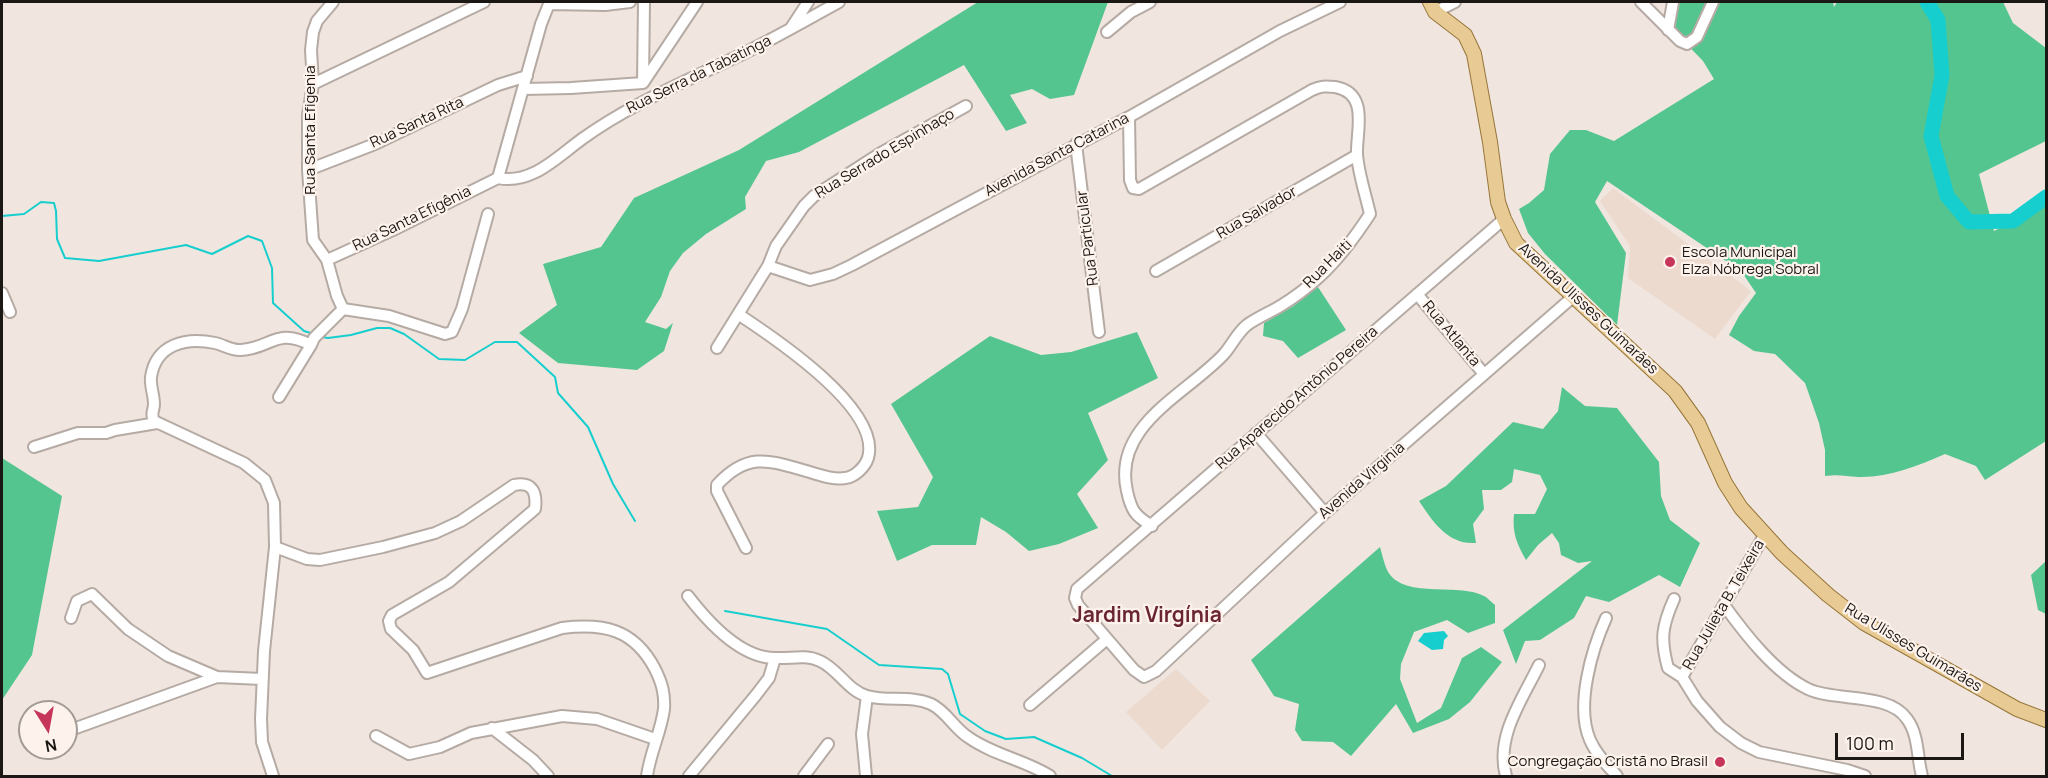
<!DOCTYPE html>
<meta charset="utf-8">
<style>
body{margin:0}
#map{position:relative;width:2048px;height:778px;overflow:hidden;background:#f0e6df;font-family:Manrope,sans-serif}
canvas{display:block}
.frame{position:absolute;inset:0;border:3px solid #1a1714;pointer-events:none}
.north{position:absolute;left:18px;top:700px;width:60px;height:60px;box-sizing:border-box;background:#fef3ec;border:2px solid #a39b96;border-radius:50%;rotate:169deg;font-size:16px;font-weight:700;line-height:24px;text-align:center;color:#1a1714}
.north::after{content:'';display:block;margin:auto;width:21px;height:27px;background:#c6365b;clip-path:polygon(50% 0,100% 100%,50% 72%,0 100%)}
.scale{position:absolute;left:1835px;top:733px;width:129px;height:27px;box-sizing:border-box;border:3px solid #1a1714;border-top:0;padding-left:8px;font-size:18px;line-height:21px;white-space:nowrap;color:#1a1714;-webkit-text-stroke:4px #fef3ec;paint-order:stroke}
</style>
<div id="map">
<canvas width="2048" height="778"></canvas>
<div class="frame"></div>
<div class="north">N</div>
<div class="scale">100 m</div>
</div>
<script>
const ctx = document.querySelector('canvas').getContext('2d');
ctx.lineJoin = 'round';
function fillPath(path, color) {
  ctx.fillStyle = color;
  ctx.fill(path, 'evenodd');
}
function strokePath(path, color, width, dash) {
  ctx.strokeStyle = color;
  ctx.lineWidth = width;
  ctx.lineCap = dash ? 'butt' : 'round';
  ctx.setLineDash(dash || []);
  ctx.stroke(path);
}
function write(font, color, halo, rows, align = 'center') {
  ctx.font = font + ' Manrope,sans-serif';
  ctx.lineWidth = 4.5;
  ctx.setLineDash([]);
  ctx.textBaseline = 'middle';
  ctx.strokeStyle = halo;
  ctx.fillStyle = color;
  for (const [text, x, y, turn = 0] of rows) {
    ctx.save();
    ctx.translate(x, y);
    ctx.rotate((+turn || 0) * Math.PI / 180);
    ctx.textAlign = isNaN(turn) ? turn : align;
    if (halo) ctx.strokeText(text, 0, 0);
    ctx.fillText(text, 0, 0);
    ctx.restore();
  }
}
fillPath(new Path2D(`
 M1613,188L1751,291L1715,339L1628,278L1630,246L1600,201Z
 M1176,669L1210,701L1162,750L1126,712Z`), '#ecdacf');
fillPath(new Path2D(`
 M978,2H1108L1074,95L1050,99L1032,89L1010,95L1027,123L1006,131L964,65L799,152L766,161L745,197L746,209L706,234L683,253L670,271L661,297L645,322L666,329L673,323L664,351L637,370L558,363L519,333L557,305L543,264L601,247L634,198L739,150Z
 M1673,2H1833L1834,7L1837,2H2003L2013,23L2046,48V141L1979,174L1994,231L2046,205V441L1985,480L1976,466L1945,454C1918,466 1888,478 1858,477C1846,476 1838,474 1825,476V450L1819,423L1805,383L1775,354L1754,351L1729,335L1739,316L1756,293L1741,271L1607,181L1595,202L1626,253L1617,325L1545,254L1528,233L1519,209L1529,203L1544,190L1550,154L1570,130H1586L1614,141L1714,79L1703,61L1670,27Z
 M1318,287L1346,330L1298,358L1283,341L1263,336L1264,323L1292,307Z
 M1137,332L1158,378L1088,413L1108,460L1077,494L1098,528L1059,544L1029,551L1006,532L981,517L976,545H932L897,561L877,511L918,507L933,477L891,404L990,336L1041,355L1071,352Z
 M1562,387L1585,406L1617,408L1659,462L1661,496L1670,520L1700,543L1680,587L1659,575L1609,602L1586,596L1574,618L1540,640L1525,641L1516,664L1503,630L1592,561L1578,563L1561,555L1559,543L1552,533L1538,545L1526,560C1517,544 1512,533 1514,514H1535L1547,489L1540,475L1514,469L1512,482L1501,490H1482L1484,509L1473,524L1476,543C1448,545 1433,522 1419,501L1446,486L1513,422L1543,429L1558,411Z
 M2,458L62,496L32,655L2,700Z
 M1380,547C1382,554 1384,563 1387,570C1402,600 1457,582 1484,596C1488,598 1491,602 1495,605V623L1468,633L1447,620L1414,632L1401,664L1400,679L1417,723L1441,708L1462,658L1481,647L1502,662L1470,702L1449,719L1413,733L1396,704L1351,756L1333,742L1302,741L1295,730L1299,704L1274,696L1251,660Z
 M2046,561V614L2038,610L2031,575Z`), '#55c590');
fillPath(new Path2D(`
 M1444,631L1448,636L1444,640L1443,649L1432,650L1418,641L1424,633Z`), '#17cece');
strokePath(new Path2D(`
 M2,216L24,214L41,202L54,203L56,211L57,239L65,258L99,261L186,245L212,254L248,236L262,241L272,268L273,303L304,331L314,334
 M322,337L328,338L351,335L377,328H390L404,334L439,359L465,360L495,342H517L555,377L558,393L588,427L613,484L635,521
 M725,611L827,629L879,665L942,669L948,674L960,714L985,731L1006,739L1034,737L1082,758L1112,776`), '#17cece', 2);
strokePath(new Path2D(`
 M1927,2L1938,20L1942,75L1931,136L1947,196L1969,222L2013,221L2046,197`), '#17cece', 15);
const minor = new Path2D(`
 M333,2L317,21L313,32L311,50L313,84L308,115V170L313,240L327,260L337,296L343,309
 M1641,2L1680,41L1687,44L1697,37L1713,2
 M1435,12L1455,2
 M791,28L808,2
 M1668,30L1673,2
 M1107,32L1131,12L1150,2
 M643,82L644,2
 M313,84L484,2
 M523,89L571,88L643,83L697,2
 M1129,117L1130,180L1133,188L1139,189L1312,90C1321,86 1325,86 1335,87C1370,93 1356,132 1357,154C1358,172 1366,196 1370,214C1355,237 1339,259 1319,277C1308,287 1295,297 1282,305C1271,312 1258,317 1247,325C1237,333 1232,345 1224,354C1187,394 1112,425 1127,491C1131,510 1135,516 1152,526
 M1076,144L1099,332
 M308,170L375,144L498,85L527,76
 M498,178C531,185 556,158 582,139C629,105 682,83 734,58C770,41 804,21 839,2
 M498,178L541,24L549,4L605,5L630,2
 M1504,219L1077,589L1075,598L1078,605L1134,670L1144,677L1156,671L1325,513L1574,296
 M327,260L393,230L498,178
 M768,266L810,280L833,274L852,265L1129,117L1280,31L1340,2
 M1156,271L1357,155
 M2,293L10,312
 M1417,294L1484,374
 M343,309L389,316L445,334L452,332L462,309L488,214
 M738,314C773,337 882,409 868,458C865,467 855,477 845,478C834,480 823,476 813,473C773,462 750,449 717,485V491L746,548
 M717,348L768,266L776,246L804,206L814,196L881,153L966,106
 M279,397L311,345L314,338L343,309
 M1256,433L1325,513
 M34,447L78,433H106L115,430L157,423
 M275,547L307,559L320,560L383,547L435,533L461,521L514,485C533,481 537,493 535,509L449,582L392,615L389,621L391,629L413,650L427,673L562,628C604,623 634,629 655,669C662,683 665,694 664,709C661,732 650,753 647,776
 M688,596C708,622 741,658 775,658C791,659 805,654 820,661C838,669 848,691 867,696C888,702 911,695 931,704C946,711 954,728 968,737C993,755 1025,760 1050,776
 M1674,599C1662,626 1660,639 1668,668L1682,677L1697,701L1720,727L1741,743L1759,752L1847,770L1865,776
 M1724,605C1745,634 1775,673 1808,689C1836,702 1889,692 1907,719C1919,735 1917,758 1922,776
 M71,618L77,601L92,594L128,629L168,656L217,677
 M1606,618C1592,649 1575,706 1590,740C1596,754 1607,765 1617,776
 M1682,677L1765,534
 M1030,705L1107,639
 M76,728L217,677L262,679
 M492,728L533,760L548,776
 M376,736L409,754L440,747L471,733L562,716L597,719L655,739
 M273,776L262,742L261,719L264,651L275,547L274,503L265,480L244,463L154,421C150,414 154,411 154,404C154,395 150,386 151,377C156,344 186,337 215,343C224,345 232,351 241,350C272,348 276,327 311,345
 M689,776L756,695L769,678L775,658
 M804,776L828,744
 M866,776L862,734L867,696
 M1506,776C1495,737 1522,700 1539,665`);
const major = new Path2D(`
 M1430,2L1435,12L1465,35L1474,54L1490,142L1498,202L1504,219L1516,243L1675,391L1698,423L1725,483L1741,508L1782,553L1828,595L1864,623L2017,709L2046,720`);
strokePath(minor, '#b5aba4', 14);
strokePath(major, '#967539', 16);
strokePath(minor, '#fff', 10);
strokePath(major, '#e8cb94', 14);
for (const [x, y, r, color] of [
 [1670,262,6,"#c6365b"],
 [1720,762,6,"#c6365b"]
]) {
  const dot = new Path2D();
  dot.arc(x, y, r, 0, 2 * Math.PI);
  ctx.fillStyle = color;
  ctx.fill(dot);
  strokePath(dot, '#fef3ec', 2);
}
write('15px', '#1a1714', '#fef3ec', [
 ["Rua Serra da Tabatinga",699,75,-26],
 ["Rua Santa Rita",417,123,-25],
 ["Rua Santa Efigenia",311,130,-90],
 ["Rua Serrado Espinhaço",885,154,-31],
 ["Avenida Santa Catarina",1057,155,-28],
 ["Rua Salvador",1257,213,-30],
 ["Rua Santa Efigênia",412,219,-26],
 ["Rua Particular",1088,238,-97],
 ["Rua Haiti",1328,264,-45],
 ["Avenida Ulisses Guimarães",1588,309,43],
 ["Rua Atlanta",1451,334,50],
 ["Rua Aparecido Antônio Pereira",1297,398,-41],
 ["Avenida Virginia",1362,481,-41],
 ["Rua Julieta B. Teixeira",1724,605,-60],
 ["Rua Ulisses Guimarães",1913,648,31]
]);
write('15px', '#1a1714', '#fef3ec', [
 ["Escola Municipal",1682,253],
 ["Elza Nóbrega Sobral",1682,270],
 ["Congregação Cristã no Brasil",1708,762,"right"]
], 'left');
write('bold 21px', '#6a2534', '#fef3ec', [
 ["Jardim Virgínia",1147,616]
]);
</script>
